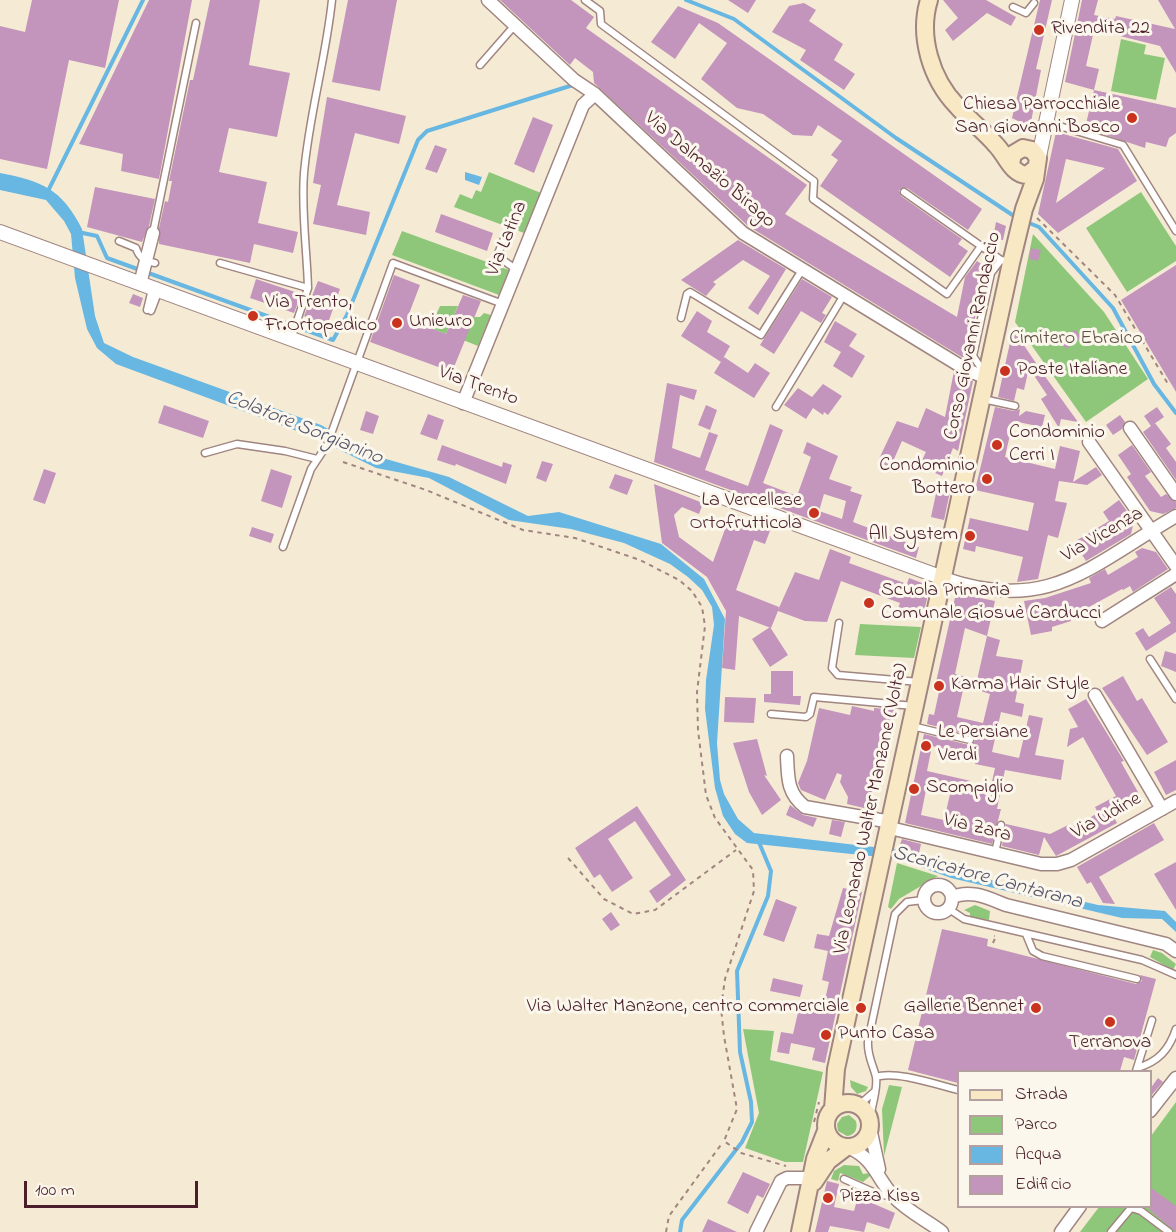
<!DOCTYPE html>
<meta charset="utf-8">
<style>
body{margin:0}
#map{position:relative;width:1176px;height:1232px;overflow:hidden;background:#f5ebd5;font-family:"Indie Flower",sans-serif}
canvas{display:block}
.legend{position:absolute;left:957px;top:1070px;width:195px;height:138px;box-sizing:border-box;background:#fbf7ec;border:2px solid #b4a19f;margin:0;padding:8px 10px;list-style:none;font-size:18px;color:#4a1f2b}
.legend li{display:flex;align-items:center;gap:12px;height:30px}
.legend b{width:30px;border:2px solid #b4a19f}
.scale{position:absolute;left:24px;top:1181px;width:174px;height:27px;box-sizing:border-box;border:3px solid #4a1f2b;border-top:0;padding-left:8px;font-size:18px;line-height:21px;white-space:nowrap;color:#4a1f2b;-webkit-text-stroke:4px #fbf7ec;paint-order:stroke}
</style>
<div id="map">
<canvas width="1176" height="1232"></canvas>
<ul class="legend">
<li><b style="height:8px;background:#f8e8c3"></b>Strada</li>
<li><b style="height:16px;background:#8fc77a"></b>Parco</li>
<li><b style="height:16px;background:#67b7e2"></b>Acqua</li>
<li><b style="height:16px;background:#c394bc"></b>Edificio</li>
</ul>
<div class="scale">100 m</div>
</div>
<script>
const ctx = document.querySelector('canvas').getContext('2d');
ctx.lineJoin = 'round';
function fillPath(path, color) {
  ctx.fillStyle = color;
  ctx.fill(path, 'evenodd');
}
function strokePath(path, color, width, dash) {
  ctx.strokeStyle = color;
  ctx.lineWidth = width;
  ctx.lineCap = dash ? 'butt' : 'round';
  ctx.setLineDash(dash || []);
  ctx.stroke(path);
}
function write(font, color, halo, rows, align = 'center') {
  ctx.font = font + ' "Indie Flower",sans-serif';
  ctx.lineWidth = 6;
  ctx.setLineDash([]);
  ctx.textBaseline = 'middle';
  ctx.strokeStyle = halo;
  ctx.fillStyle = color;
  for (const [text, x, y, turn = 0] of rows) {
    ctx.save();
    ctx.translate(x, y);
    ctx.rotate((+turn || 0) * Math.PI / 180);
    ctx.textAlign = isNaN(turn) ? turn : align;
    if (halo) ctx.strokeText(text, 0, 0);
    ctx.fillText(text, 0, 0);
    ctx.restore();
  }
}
fillPath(new Path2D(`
 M1121,39L1146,45L1144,54L1165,58L1156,100L1111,91Z
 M489,172L541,193L524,233L454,207L460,194L472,199L476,190L481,192Z
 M1141,192L1176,246V261L1127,292L1086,228Z
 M402,231L509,270L499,295L392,255Z
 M1033,234L1104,312L1148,379L1086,422L1015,322Z
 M440,306H458L446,334L430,328Z
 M484,313L491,315L478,346L458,338L474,317H480Z
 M860,624L921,627L914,658L855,655Z
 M897,863L938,876L899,899L891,909L888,907Z
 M975,905L990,911L989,920L970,917V913L964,910Z
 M1153,950L1162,953L1176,964L1173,970L1150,957Z
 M743,1029L774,1031L770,1060L823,1072L803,1162H785L745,1148L759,1113Z
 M850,1080L868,1087L866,1091L857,1094L851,1087Z
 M889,1085L902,1087L884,1156L882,1109Z
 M1176,1102V1232H1080L1099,1207L1150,1206L1151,1136Z
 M849,1115L856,1121C858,1129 855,1135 847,1136L838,1131L837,1124L842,1117Z
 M844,1165L859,1166L863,1174L870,1173V1176L863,1182L840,1173L838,1181L831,1179L834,1171Z`), '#8fc77a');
fillPath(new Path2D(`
 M465,172L482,177L479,185L465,180Z
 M0,173C42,181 62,189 82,229L95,316L104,343L133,357L321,425L379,457L449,477L528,516L559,512L661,544L704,579L725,619L717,743L720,780L724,794L738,819L754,833L899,850L949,870L1098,905L1165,911L1176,922V932L1162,919L1122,918L951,878L899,859L747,843L735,834L723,816L715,788L705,709L706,680L714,625L712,607L702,590L688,577L670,564L624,543L571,529L509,520L429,478L376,468L316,438L116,364L97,348L87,329L75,278L71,234L64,221L46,200L0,190Z`), '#67b7e2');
strokePath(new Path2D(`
 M686,0L734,19L896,138L1017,218
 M47,193L143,0
 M1024,221L1039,227L1113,308L1154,384L1176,413
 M78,232L97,236L107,258L333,340L347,315L418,140L427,131L573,85
 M680,1232L682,1220L742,1142L752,1122L751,1102L740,1052L737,971L768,896L771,871L758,840`), '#67b7e2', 4);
fillPath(new Path2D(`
 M32,0H119L105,68L69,60L47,169L0,159V26L25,32Z
 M149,0H192L159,179L121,171L123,154L79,144Z
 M210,0H260L249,65L290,73L277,137L229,128L219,172L267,182L258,223L298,232L293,253L254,244L250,263L159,244V228L165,201L168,202L172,181H169L190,80H193Z
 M348,0H397L380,91L332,82Z
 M500,0H571L594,17L586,28L807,185L785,214L957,317L965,277L977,261L987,268L965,359L748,226L594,83L593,72L575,58L570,65Z
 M728,0H756L748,13Z
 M943,0H986L1016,17L1011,26L987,13L953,41L945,30L958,18Z
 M1040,0H1052L1036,69L1041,70L1030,127L1012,118Z
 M1082,0H1098L1094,15L1115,19L1116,16L1175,29L1158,0H1176V73L1160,46L1112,34L1113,30L1095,26L1086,66L1099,69L1094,90L1065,82Z
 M804,3L816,10L809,21L843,44L834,60L855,74L844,90L800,60L806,50L772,32L789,6Z
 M678,6L718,23L982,209L968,230L907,188L899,190L901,196L962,239L958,244L968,251L950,277L820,186L838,160L831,155L842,141L818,125L812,136L793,135L763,114L737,108L701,79L727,43L699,23L675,59L651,42Z
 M1094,90L1176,108V133L1169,138L1166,147L1146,142L1145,148L1085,128Z
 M327,97L406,116L399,144L355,133L337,205L370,212L366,235L313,224L321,185L313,183Z
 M533,117L553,125L534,173L514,164Z
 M1056,132L1118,149L1137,181L1058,233L1038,214ZM1066,159L1105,168L1056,203Z
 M435,145L447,149L437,173L425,169Z
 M95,187L155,199L149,226L142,242L87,227Z
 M441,214L493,233L487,251L435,232Z
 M996,222L1006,226L1003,240L993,238Z
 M738,240L786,269L758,315L748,308L770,276L743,260L713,282L716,284L706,296L681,280Z
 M1031,248L1041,250L1038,261L1029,259Z
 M1176,265V392L1121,300Z
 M394,275L420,285L407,319L446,334L463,295L481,301L452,372L370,342Z
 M256,279L301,294L294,313L250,298Z
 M802,279L832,297L822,313L826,315L821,323L801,311L774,354L760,345Z
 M318,281L340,289L327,326L304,316Z
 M133,294L143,298L140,307L129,303Z
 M697,311L712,321L707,332L730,346L721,362L681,336Z
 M835,321L857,334L849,346L865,356L852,378L833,366L841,352L824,342Z
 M1013,329L1044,375L1078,422L1061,419L1059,428L1041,399L1047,395L1029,368L1024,390L1017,388L1014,401L998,397Z
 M1076,330L1081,338L1066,349L1061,341L1063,336Z
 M724,357L748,373L755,363L770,373L754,398L714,373Z
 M954,371L973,381L958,451L953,448L942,476L919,466L926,452L902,441L890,468L878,461L897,421L918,428L926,408L945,417Z
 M667,383L697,390L694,400L680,395L672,448L700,458L709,432L718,435L705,470L748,486L770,424L783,430L763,483L797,496L811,457L803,453L807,442L838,456L829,479L852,487L850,491L862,495L853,522L919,547L916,558L654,462ZM824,494L846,501L842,519L819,511Z
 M823,384L842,396L828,415L824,412L823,415L813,408L806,419L784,405L798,388L812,397Z
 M164,405L209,421L203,438L158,423Z
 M706,405L717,410L710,430L698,425Z
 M995,407L1014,411L1020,409L1019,416L1026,411L1045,415L1042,427L1013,421L1005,457L1055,469L1060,446L1080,451L1073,482L1096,467L1102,475L1087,485L1059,481L1055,501L1067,503L1058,538L1048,535L1038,579L1017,582L1023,557L976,546L975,552L963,549L970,518L1028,531L1034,503L975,490Z
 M1157,407L1164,417L1151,426L1144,416Z
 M366,411L379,416L373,434L360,430Z
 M428,414L444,420L437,440L420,434Z
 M1120,415L1125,422L1122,429L1113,435L1106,425Z
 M1155,423L1171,444L1166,448L1176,462V480L1143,432Z
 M442,445L502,467L503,462L512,465L506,484L456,464L455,466L437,460Z
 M1132,445L1151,472L1145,476L1161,497L1166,494L1176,502V508L1163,514L1150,511L1127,477L1131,474L1118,455Z
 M542,461L553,464L546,482L536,478Z
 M44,469L56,473L45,504L33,500Z
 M271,469L292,476L282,508L261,501Z
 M615,474L633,480L627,495L609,488Z
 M654,484L703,503L699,514L682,507L674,515L679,537L713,562L731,513L771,528L765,544L754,540L736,590L779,607L778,610L795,572L819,580L830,549L851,557L849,563L907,584L909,578L930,586L922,620L897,611L900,603L841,581L827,622L805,621L778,611L771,628L739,616L735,670L722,668L726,611L707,577L662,543Z
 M938,484L951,487L944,520L931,517Z
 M1119,500L1134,521L1131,534L1086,561L1074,542L1109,521L1103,512Z
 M252,527L274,534L271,543L249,536Z
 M1142,548L1156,552L1168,569L1133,592L1130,586L1123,590L1122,589L1089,607V609L1069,616L1071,621L1052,627V631L1031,635L1024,601L1045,598L1091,583L1089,578L1105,569L1108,575L1138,557L1135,552Z
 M1171,587L1176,594V632L1146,651L1135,633L1143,628L1149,637L1171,623L1154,598Z
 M956,593L995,601L987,636L1000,640L996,656L1023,660L1015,702L1024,704L1022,717L1001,712L992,752L1019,758L1029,715L1043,718L1035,755L1064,760L1061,780L1005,770L997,809H1001L992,844L905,823L924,734L969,745L975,741L971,735L927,724L929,714L934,715L939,692L934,691ZM965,628L987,636L977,680L974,679L972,688L990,694L983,723L957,717L966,677L955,674ZM932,746L976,756L975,764L995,768L989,795L969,790L971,781L927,771ZM927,785L951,790L944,820L921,815Z
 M770,627L788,655L770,667L752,639Z
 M1165,651L1176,654V672L1161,666Z
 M771,671H793V696H801L800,705L764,702V694H771Z
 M1123,676L1137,701L1142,698L1168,742L1147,755L1102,688Z
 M725,697L756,698L754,723L724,722Z
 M1086,699L1124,761L1121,762L1143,801L1114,817L1117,823L1056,856L1044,837L1039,855L1002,846L1006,824L1050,834L1068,825L1070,829L1098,813L1095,807L1116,796L1083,737L1067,747L1070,729L1078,727L1068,709Z
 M852,706L874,711V708L896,710L890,734L886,733L868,809L847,804L848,797L840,782L842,775L837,773L825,800L801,790L798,783L807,761L819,708L850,715Z
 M757,739L767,776L764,775L781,800L762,815L749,792L733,743Z
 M1176,760V790L1166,795L1154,772Z
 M790,805L803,815L817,818L813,827L786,815Z
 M637,806L686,880L657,903L649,891L671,875L635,821L608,839L633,878L612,892L600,874L594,878L575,848Z
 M832,820L845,822L841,837L829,834Z
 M1154,823L1164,840L1099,877L1115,904L1103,903L1091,882L1087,884L1077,867Z
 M902,839L921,844L919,853L899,847Z
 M1176,862V910L1154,874Z
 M843,888L862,892L825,1063L812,1060L815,1048L791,1043L789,1054L777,1052L781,1032L793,1034L799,1008L822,1013L829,982L822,980L828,951L814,948L817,934L829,936Z
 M776,899L797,907L784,942L763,935Z
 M611,912L620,925L611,931L602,919Z
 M942,929L988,939L987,946L1136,984L1142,981L1140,975L1156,979L1134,1060L1124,1057L1120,1071H958V1083L908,1070Z
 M773,978L803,985L800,997L770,991Z
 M1158,1078L1163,1082L1150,1097V1089Z
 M743,1172L770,1184L763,1198L757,1195L748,1214L727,1203Z
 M827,1181L839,1184L834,1207L854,1211L858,1197L895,1213L889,1229L867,1222L864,1232L830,1226L828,1232H815Z
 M1150,1187L1176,1206V1232L1150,1210Z
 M708,1219L737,1232H702Z`), '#c394bc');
const service = new Path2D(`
 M585,0L600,11L601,24L814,181L813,199L947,294L981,246L1001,260L1011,262
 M1013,7L1026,13L1034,3
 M480,65L515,25
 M1046,122L1123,145L1176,231
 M904,192L981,246
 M153,233L196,23
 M506,234L497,256L517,270
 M119,241L136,248C139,258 145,261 155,263
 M220,263L308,288L291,339
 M308,288C307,251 301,210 304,173C309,115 326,58 332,0
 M147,310L152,289
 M151,311L156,298L152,289
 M681,318L687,294L690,292L761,335L802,270
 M983,371L973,356L991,273L1001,260
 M983,399L1015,406
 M776,407L844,295
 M205,453L237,444L285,451L317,459
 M283,547L311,469L327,445L393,263L503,304
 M839,623L832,668L838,675L919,682
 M1150,659L1176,699
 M771,714L806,717L810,714L814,697L914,706
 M912,726L970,740
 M995,853L1001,825
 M949,909L964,919L1142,960L1176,975
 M1026,934L1033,951L1042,956L1137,979
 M1137,1068C1158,1062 1169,1050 1176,1029
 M1136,1071L1152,1020
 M876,1077C895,1070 938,1085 958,1090
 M858,1106L875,1091
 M870,1120C871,1107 878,1090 876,1077C873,1064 867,1056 868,1041L895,914L907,902L923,900
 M844,1179L880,1195L893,1196
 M1111,1232L1131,1208L1141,1211L1169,1232`);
const minor = new Path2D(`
 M488,0L574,80L595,94L743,233L967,370L987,378
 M140,284L153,233
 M463,403L583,105L595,94
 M1130,428L1176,494
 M1089,442L1176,566
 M943,578C1048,615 1090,566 1176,516
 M1102,621L1176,574
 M1095,695L1162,809
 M787,756C788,778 787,793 805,807L891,822
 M890,828L1041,864H1057L1071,860L1176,801
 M924 899a14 14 0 1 1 28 0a14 14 0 1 1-28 0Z
 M952,897C971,889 988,898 1006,905L1166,944L1176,951
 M1150,1111L1176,1078
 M870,1128L879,1169
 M850,1148C875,1160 876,1177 893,1196C907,1211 926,1220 942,1232
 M756,1232L781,1181L787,1178H817
 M1061,1232L1080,1206`);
const tertiary = new Path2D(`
 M1038,161L1072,0
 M0,232L943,578`);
const secondary = new Path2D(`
 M929,0C918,36 931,79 957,106C969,120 984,131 996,145C1006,155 1012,175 1027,175L1036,168
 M826 1125a22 22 0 1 1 44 0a22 22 0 1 1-44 0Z
 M833,1109L836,1069L1011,263L1024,209L1035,179L1038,158L1032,150L1023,148L1013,154L1011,164
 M814,1182L828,1161L845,1148
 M800,1232L815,1159L826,1131`);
strokePath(service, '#a08580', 9);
strokePath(minor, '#a08580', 15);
strokePath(tertiary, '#a08580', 16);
strokePath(secondary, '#a08580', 20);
strokePath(new Path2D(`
 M1063,104L1089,110
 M1037,218L1115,295L1168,384
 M343,462L426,490L523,530L575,538L640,560L679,580L692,591L702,607L705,626L697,692L698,730L706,795L715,818L753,870L754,891L725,979L721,1008L724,1036L737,1109L724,1141L741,1153L786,1166
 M568,858L604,899L633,914L655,910L736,850
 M993,943L996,936H994
 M814,1122L819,1102
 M666,1232L669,1216L723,1142`), '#a08580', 2, [4.5, 4.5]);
strokePath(service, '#fff', 6);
strokePath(minor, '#fff', 12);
strokePath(tertiary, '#fff', 14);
strokePath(secondary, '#f8e8c3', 16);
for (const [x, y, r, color] of [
 [1039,30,6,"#c8321e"],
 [1132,118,6,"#c8321e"],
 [253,316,6,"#c8321e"],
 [397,323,6,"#c8321e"],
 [1005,371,6,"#c8321e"],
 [997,445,6,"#c8321e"],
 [987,479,6,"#c8321e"],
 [814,513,6,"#c8321e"],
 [970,536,6,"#c8321e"],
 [869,603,6,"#c8321e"],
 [939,686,6,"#c8321e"],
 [926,746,6,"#c8321e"],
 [914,789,6,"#c8321e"],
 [861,1008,6,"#c8321e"],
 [1036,1008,6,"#c8321e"],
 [1110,1022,6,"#c8321e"],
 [826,1035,6,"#c8321e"],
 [828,1198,6,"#c8321e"]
]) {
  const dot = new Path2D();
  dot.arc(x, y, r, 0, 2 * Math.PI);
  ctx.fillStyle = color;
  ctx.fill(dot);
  strokePath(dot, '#fbf7ec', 2);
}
write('20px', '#4a1f2b', '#fbf7ec', [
 ["Rivendita 22",1051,30],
 ["Chiesa Parrocchiale",1120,106,"right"],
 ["San Giovanni Bosco",1120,129,"right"],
 ["Via Trento,",265,304],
 ["Fr.Ortopedico",265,327],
 ["Unieuro",409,323],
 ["Poste Italiane",1017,371],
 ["Condominio",1009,434],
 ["Cerri I",1009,457],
 ["Condominio",975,467,"right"],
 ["Bottero",975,490,"right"],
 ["La Vercellese",802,502,"right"],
 ["Ortofrutticola",802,525,"right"],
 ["All System",958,536,"right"],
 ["Scuola Primaria",881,592],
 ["Comunale Giosuè Carducci",881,615],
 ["Karma Hair Style",951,686],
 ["Le Persiane",938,734],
 ["Verdi",938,757],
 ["Scompiglio",926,789],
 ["Via Walter Manzone, centro commerciale",849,1008,"right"],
 ["Gallerie Bennet",1024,1008,"right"],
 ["Punto Casa",838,1035],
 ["Terranova",1110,1044,"center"],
 ["Pizza Kiss",840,1198]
], 'left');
write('20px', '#4a1f2b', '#fbf7ec', [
 ["Via Dalmazio Birago",709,171,41],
 ["Via Latina",508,239,-68],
 ["Corso Giovanni Randaccio",974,336,-78],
 ["Via Trento",478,387,20],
 ["Via Vicenza",1103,536,-30],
 ["Via Leonardo Walter Manzone (Volta)",872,809,-78],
 ["Via Udine",1107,817,-29],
 ["Via Zara",977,829,14]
]);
write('20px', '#5f5143', '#fbf7ec', [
 ["Cimitero Ebraico",1076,340]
]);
write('italic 21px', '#54546b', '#fbf7ec', [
 ["Colatore Sorgianino",304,429,22],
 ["Scaricatore Cantarana",987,879,15]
]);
</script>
